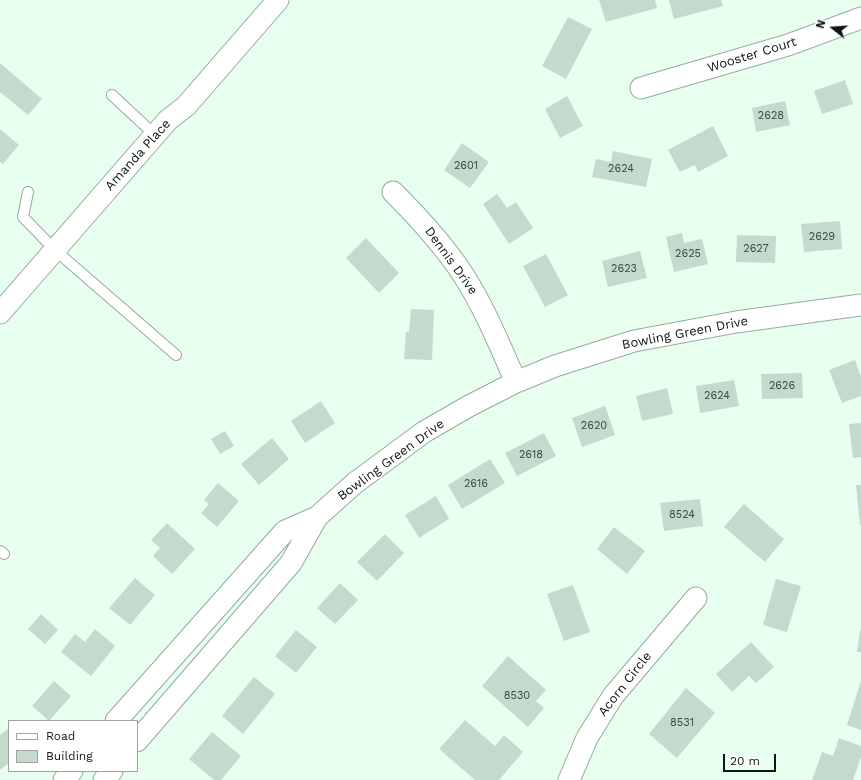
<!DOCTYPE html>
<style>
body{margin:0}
#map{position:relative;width:861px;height:780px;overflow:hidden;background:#e8fff0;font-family:"Work Sans",sans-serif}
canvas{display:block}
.legend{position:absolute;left:8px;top:720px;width:130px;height:52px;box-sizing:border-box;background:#fff;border:1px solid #9fa2a0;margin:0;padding:5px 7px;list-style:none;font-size:12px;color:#0e1611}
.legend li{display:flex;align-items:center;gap:8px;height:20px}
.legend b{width:20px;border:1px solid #9fa2a0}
.north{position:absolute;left:813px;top:8px;width:40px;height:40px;-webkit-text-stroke:3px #fff;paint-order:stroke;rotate:287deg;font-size:11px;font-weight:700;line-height:16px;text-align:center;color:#0e1611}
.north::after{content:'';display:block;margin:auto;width:14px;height:18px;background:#0e1611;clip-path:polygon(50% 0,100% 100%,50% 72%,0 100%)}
.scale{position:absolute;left:723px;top:754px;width:53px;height:18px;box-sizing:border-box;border:2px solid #0e1611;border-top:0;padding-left:5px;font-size:12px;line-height:14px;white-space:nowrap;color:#0e1611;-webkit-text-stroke:3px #fff;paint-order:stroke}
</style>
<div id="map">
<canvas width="861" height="780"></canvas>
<ul class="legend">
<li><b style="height:5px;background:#fff"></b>Road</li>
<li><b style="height:11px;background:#c4dacc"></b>Building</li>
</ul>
<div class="north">N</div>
<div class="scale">20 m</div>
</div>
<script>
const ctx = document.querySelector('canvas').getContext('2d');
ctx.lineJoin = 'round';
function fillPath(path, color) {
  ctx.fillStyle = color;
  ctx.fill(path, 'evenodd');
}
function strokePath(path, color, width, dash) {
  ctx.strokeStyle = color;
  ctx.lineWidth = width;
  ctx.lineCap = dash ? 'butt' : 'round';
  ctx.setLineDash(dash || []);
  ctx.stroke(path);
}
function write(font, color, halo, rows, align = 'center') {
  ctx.font = font + ' "Work Sans",sans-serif';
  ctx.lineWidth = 3;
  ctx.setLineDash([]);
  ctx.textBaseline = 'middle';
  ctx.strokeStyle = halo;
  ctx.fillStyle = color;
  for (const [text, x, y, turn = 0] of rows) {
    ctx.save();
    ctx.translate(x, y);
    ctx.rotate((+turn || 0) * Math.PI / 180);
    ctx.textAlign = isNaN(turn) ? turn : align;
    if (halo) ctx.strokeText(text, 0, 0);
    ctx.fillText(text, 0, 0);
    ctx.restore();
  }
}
fillPath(new Path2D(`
 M599,0H655L657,8L606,22Z
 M669,0H721L723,6L674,19Z
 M568,17L592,29L566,79L542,66Z
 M0,63L42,99L28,115L0,92Z
 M845,80L853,104L822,114L814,91Z
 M567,96L583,126L560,138L545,109Z
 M785,101L790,125L756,132L752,108Z
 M713,126L728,156L698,172L695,165L680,172L668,150Z
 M0,129L19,145L3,164L0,162Z
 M462,143L489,162L470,188L444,170Z
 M613,151L652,159L646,187L592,177L596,159L611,162Z
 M497,194L507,208L516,202L533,228L509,244L483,204Z
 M840,221L842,249L804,252L801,224Z
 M682,233L684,243L702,239L708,264L674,272L666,237Z
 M737,235L776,236L775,263L736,262Z
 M366,238L399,273L379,293L346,258Z
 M640,251L647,278L608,287L602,261Z
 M546,254L568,295L545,307L523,266Z
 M411,309L434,310L432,360L404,359L406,332H409Z
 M855,360L861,377V396L842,403L829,370Z
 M802,373L803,398L762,399L761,374Z
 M734,380L739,406L700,413L696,386Z
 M667,388L673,414L642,421L636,396Z
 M321,401L335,423L305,443L291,421Z
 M605,406L615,435L582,447L572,418Z
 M861,423V457L853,458L849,424Z
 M225,431L234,446L220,454L211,439Z
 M544,433L556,456L517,476L505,453Z
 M272,438L289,459L259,485L241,464Z
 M490,459L505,483L462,509L448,485Z
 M218,483L239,501L217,527L201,513L209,504L204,500Z
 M856,485H861V525H860Z
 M436,496L449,519L419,538L405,515Z
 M700,499L703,526L664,531L660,503Z
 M744,504L784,539L765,562L724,527Z
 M167,523L195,549L172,574L153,556L160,548L151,540Z
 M614,527L645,551L627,574L597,549Z
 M385,534L404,553L377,581L357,562Z
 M135,578L155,595L130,625L109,608Z
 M776,579L801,586L787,632L763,625Z
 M340,583L358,600L335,624L317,608Z
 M573,585L590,632L564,641L547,594Z
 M41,614L58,630L45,644L28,629Z
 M95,629L115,646L91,676L61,652L75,634L85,642Z
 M296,630L317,647L296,673L275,656Z
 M860,630H861V652H857Z
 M751,642L774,667L756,683L749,676L732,692L716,674Z
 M508,656L546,690L536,701L544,708L528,727L482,686Z
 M254,677L275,694L243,734L222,716Z
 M54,681L71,696L49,721L32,706Z
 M861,681V730L847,725Z
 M686,688L715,713L677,758L649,734Z
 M465,720L495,746L504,735L523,752L499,780H475L439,749Z
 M9,728V763L0,770V735Z
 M212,732L241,756L221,780H214L189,759Z
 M839,738L861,746V757L853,780H812L822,752L833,756Z`), '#c4dacc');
const service = new Path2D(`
 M112,95L155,135
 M28,192L23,217L55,250L176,355
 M0,551L4,554`);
const minor = new Path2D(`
 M641,88L788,45L861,18
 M393,192C419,218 444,245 464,276C485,309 500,346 516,382
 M0,313L168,120L186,106L278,0
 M116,721L285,531L317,517
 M137,741L291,563L317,517L355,483L424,432L469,406L516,382L555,366L634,341L736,322L861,305
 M64,780L72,771
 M104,780L112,771
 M569,780L587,738L613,696L696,598`);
strokePath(service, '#96ab9d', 12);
strokePath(minor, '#96ab9d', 23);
strokePath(service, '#fff', 10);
strokePath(minor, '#fff', 21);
write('11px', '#3c4740', null, [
 ["2628",771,116],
 ["2601",466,166],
 ["2624",621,169],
 ["2629",822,237],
 ["2627",756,249],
 ["2625",688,254],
 ["2623",624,269],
 ["2626",782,386],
 ["2624",717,396],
 ["2620",594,426],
 ["2618",531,455],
 ["2616",476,484],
 ["8524",682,515],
 ["8530",517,696],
 ["8531",682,723]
]);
write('13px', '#0e1611', '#fff', [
 ["Wooster Court",752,55,-17],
 ["Amanda Place",138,155,-48],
 ["Dennis Drive",451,261,54],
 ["Bowling Green Drive",685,333,-11],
 ["Bowling Green Drive",391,460,-36],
 ["Acorn Circle",625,684,-52]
]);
</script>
